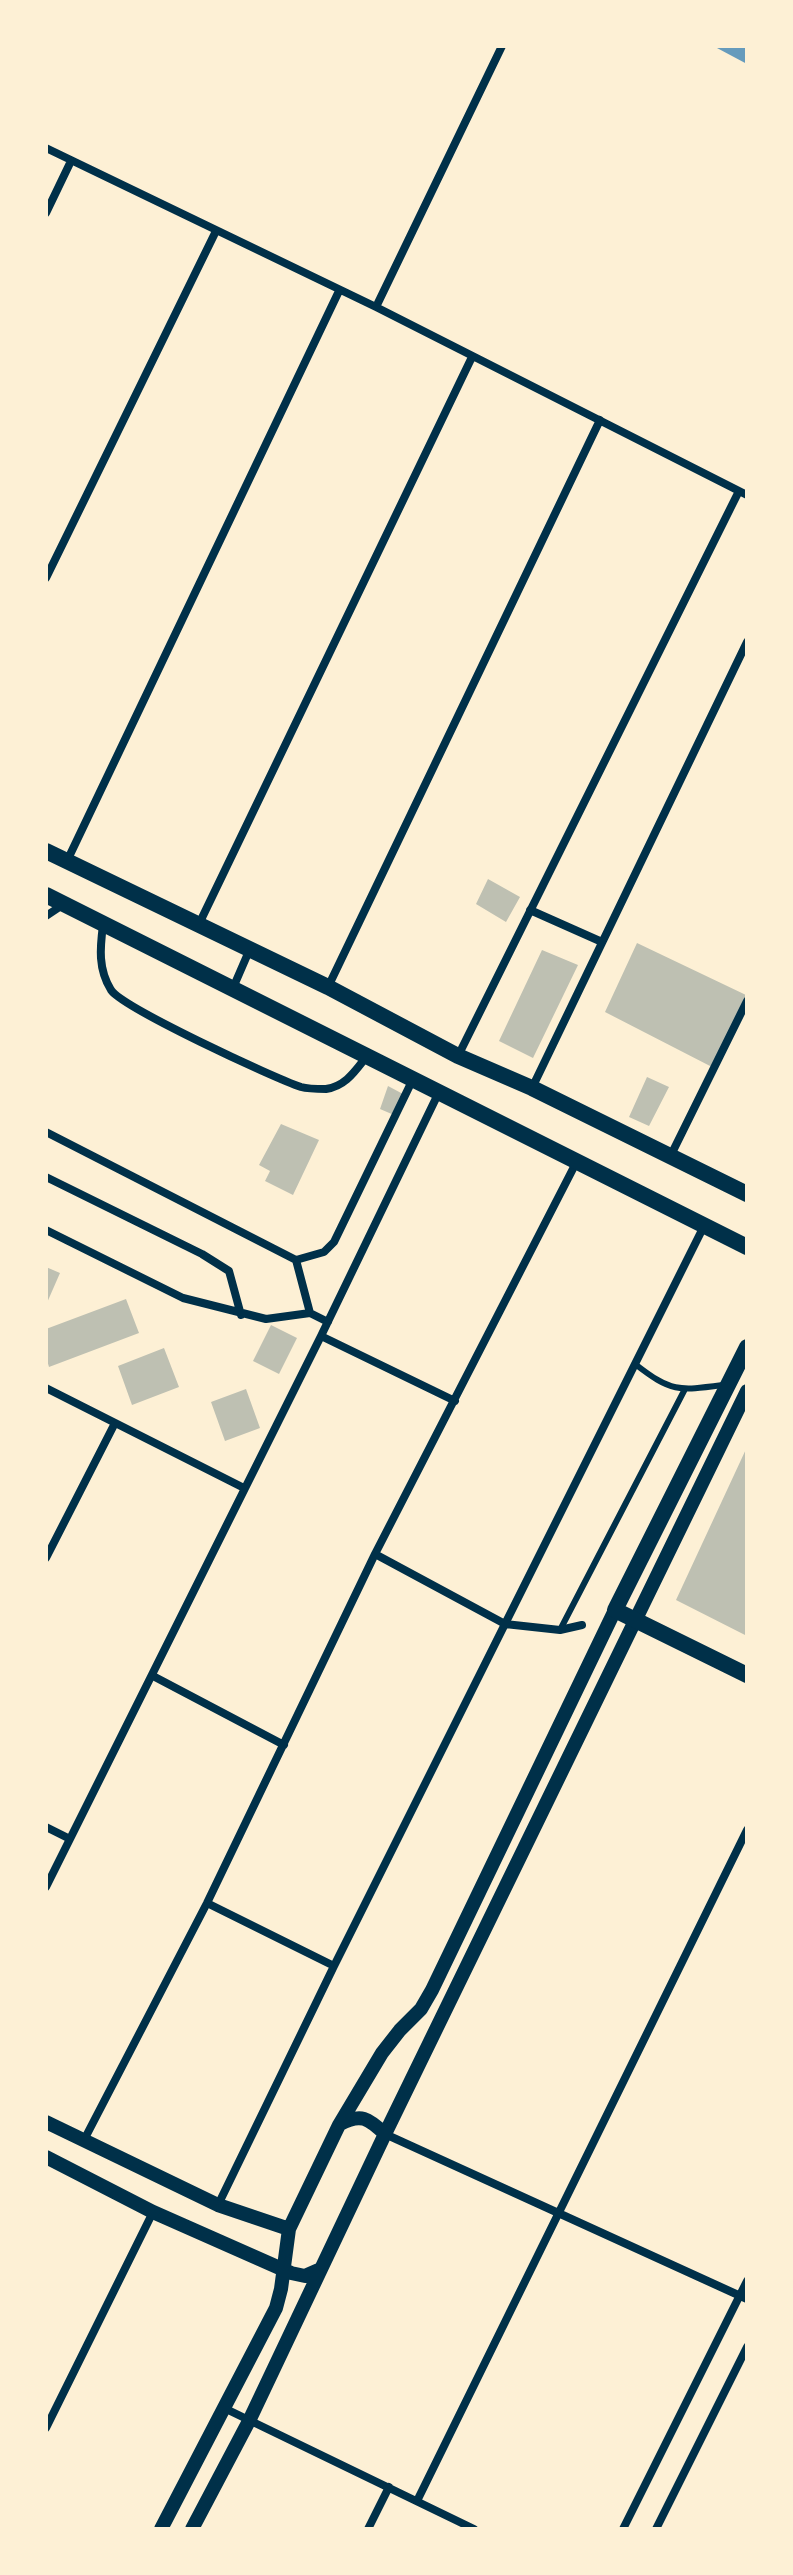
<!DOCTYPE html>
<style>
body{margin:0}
#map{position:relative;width:793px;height:2575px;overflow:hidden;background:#fdf0d5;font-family:Arial,sans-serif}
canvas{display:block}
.frame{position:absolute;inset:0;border:48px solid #fdf0d5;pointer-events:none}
</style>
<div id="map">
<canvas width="793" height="2575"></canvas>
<div class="frame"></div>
</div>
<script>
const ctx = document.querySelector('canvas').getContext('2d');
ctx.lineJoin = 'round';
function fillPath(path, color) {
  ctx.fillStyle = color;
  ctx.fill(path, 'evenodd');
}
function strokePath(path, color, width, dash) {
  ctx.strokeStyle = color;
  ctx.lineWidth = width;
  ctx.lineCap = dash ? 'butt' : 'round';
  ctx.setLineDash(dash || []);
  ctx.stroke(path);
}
fillPath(new Path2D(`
 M718,46H747V64L717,48Z`), '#669bbc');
fillPath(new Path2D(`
 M488,879L520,897L506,922L476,904Z
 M637,943L746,995L712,1067L605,1012Z
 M542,950L578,965L533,1058L499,1041Z
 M647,1077L669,1087L649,1126L629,1117Z
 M388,1086L403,1094L394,1115L380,1109Z
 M281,1124L319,1140L293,1195L265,1181L270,1171L259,1165Z
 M46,1267L60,1273L46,1305Z
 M126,1299L139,1333L49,1367L46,1357V1329Z
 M271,1325L297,1338L279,1374L253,1361Z
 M164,1348L179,1387L132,1405L118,1366Z
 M246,1389L260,1428L225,1441L211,1402Z
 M747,1447V1636L676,1600Z`), '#bec0b2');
strokePath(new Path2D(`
 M635,1364C671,1392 678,1391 723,1385
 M560,1630L685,1389`), '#003049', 6);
strokePath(new Path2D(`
 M46,148L376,307L747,495
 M46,213L71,161
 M376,307L502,46
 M46,578L216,231
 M67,861L339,291
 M530,910L602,942
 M46,916L64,904
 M199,924L472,357
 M103,925C100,948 98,969 111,990C123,1008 274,1078 301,1087C308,1089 318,1089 326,1089C346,1086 355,1071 367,1056
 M328,987L600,420
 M233,988L249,951
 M458,1056L739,491
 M532,1088L747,642
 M46,1132L296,1260L324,1252L334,1242L413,1079
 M671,1155L747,1001
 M46,1177L202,1254L229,1271L241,1315
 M46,1230L183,1298L266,1319L310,1313L328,1322
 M296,1260L310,1313
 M321,1336L455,1401
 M46,1388L244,1488
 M375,1554L505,1624L560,1630L582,1625
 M46,1558L115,1423
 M153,1676L284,1745
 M46,1827L70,1839
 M46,1887L321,1336L439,1092
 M207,1903L334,1966
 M385,2134L747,2299
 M84,2140L207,1903L375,1554L577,1161
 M218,2205L334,1966L704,1226
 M224,2408L474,2529
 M46,2428L153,2212
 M417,2501L747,1830
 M368,2529L389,2487
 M623,2529L747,2281
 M656,2529L747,2347`), '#003049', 8);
strokePath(new Path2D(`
 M46,2122L218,2205L289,2229
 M340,2124C361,2113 368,2118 385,2134
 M46,2157L153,2212L291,2273L305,2276L321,2269
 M161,2529L276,2308L281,2289L289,2229L339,2125L382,2053L400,2030L421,2009L432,1990L615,1610
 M192,2529L249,2421L385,2134L747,1391`), '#003049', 14);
strokePath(new Path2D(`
 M46,851L328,987L458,1056L532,1088L747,1194
 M46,895L747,1247
 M747,1347L615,1610L747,1675`), '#003049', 16);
</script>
